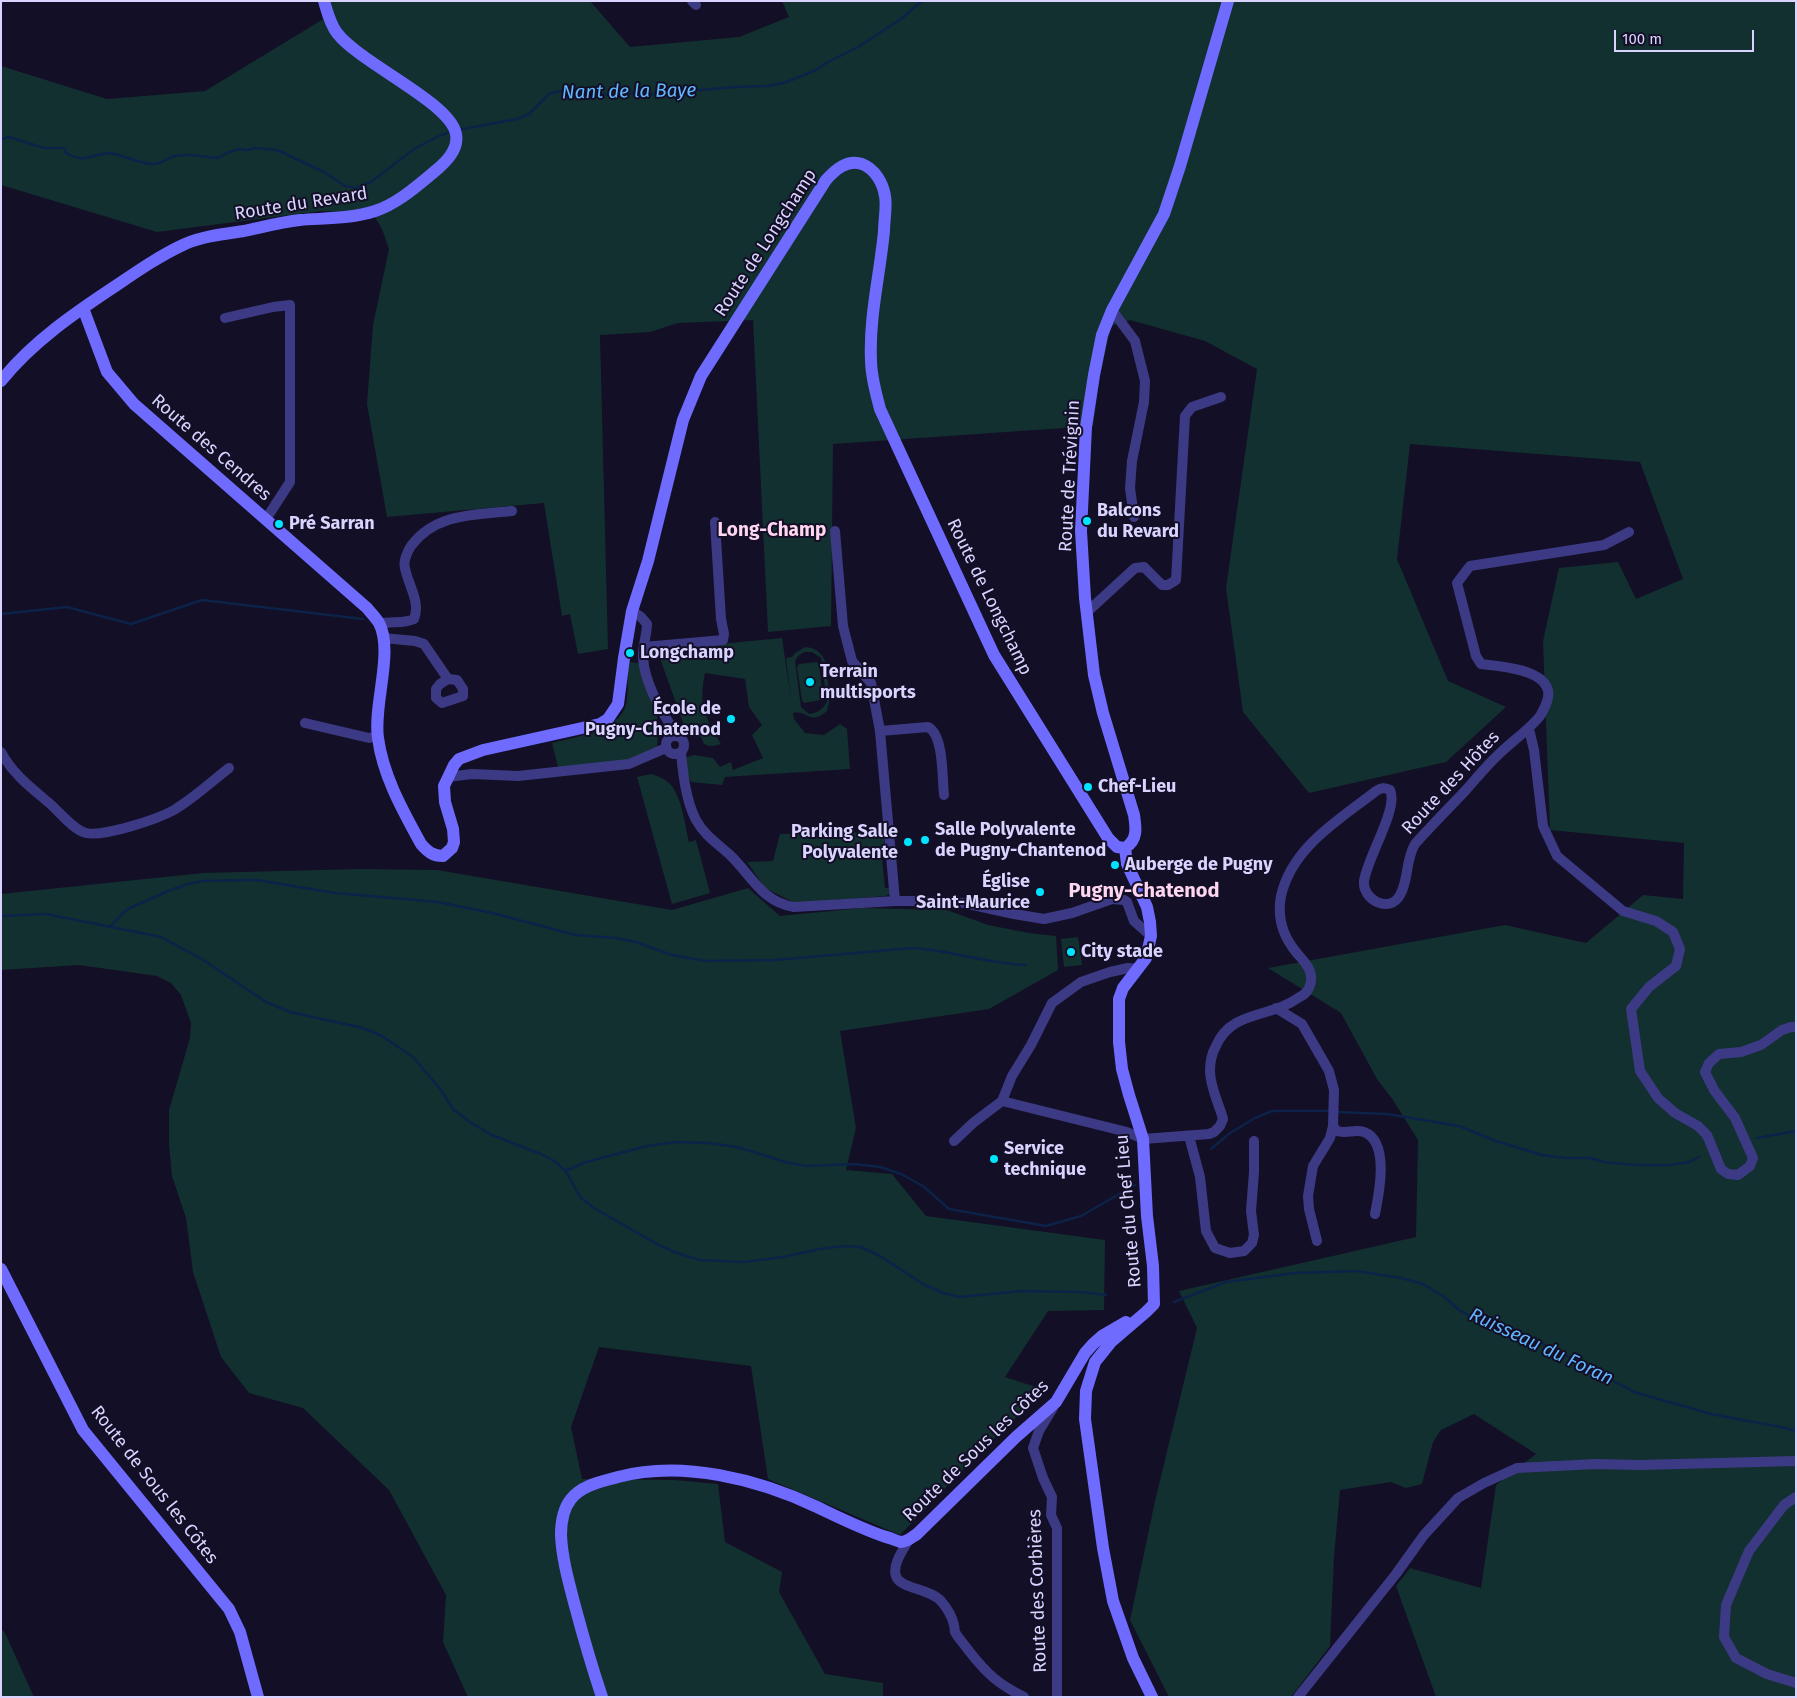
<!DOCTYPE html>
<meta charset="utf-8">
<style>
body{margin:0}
#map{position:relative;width:1797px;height:1698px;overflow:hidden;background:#130f26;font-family:"Fira Sans",sans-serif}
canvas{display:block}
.frame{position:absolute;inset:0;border:2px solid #d9d4ff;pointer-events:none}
.scale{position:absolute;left:1614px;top:30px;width:140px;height:22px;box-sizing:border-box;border:2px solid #d9d4ff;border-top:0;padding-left:6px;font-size:15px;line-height:18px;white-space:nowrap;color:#d9d4ff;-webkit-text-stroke:4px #130f26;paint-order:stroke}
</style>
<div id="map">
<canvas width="1797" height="1698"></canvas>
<div class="frame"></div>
<div class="scale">100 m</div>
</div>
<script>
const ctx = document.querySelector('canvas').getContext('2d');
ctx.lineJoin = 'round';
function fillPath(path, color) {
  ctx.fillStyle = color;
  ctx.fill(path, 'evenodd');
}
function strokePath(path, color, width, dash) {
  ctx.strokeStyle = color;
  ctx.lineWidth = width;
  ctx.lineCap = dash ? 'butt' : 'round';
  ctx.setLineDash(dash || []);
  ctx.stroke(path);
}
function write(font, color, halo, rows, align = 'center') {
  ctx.font = font + ' "Fira Sans",sans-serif';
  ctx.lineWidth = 4;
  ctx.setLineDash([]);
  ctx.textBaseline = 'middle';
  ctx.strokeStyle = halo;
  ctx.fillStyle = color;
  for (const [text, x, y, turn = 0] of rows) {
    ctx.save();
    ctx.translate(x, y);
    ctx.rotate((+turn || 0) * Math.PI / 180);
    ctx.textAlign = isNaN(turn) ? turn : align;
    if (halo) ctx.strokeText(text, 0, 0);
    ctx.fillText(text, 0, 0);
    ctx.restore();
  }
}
fillPath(new Path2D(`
 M321,1H590L630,47L739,37L789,17L782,1H1796V1697H1436L1396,1586L1410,1568L1481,1588L1496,1485L1536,1454L1474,1414L1441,1430L1433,1442L1422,1484L1406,1488L1391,1482L1340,1490L1334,1557L1330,1646L1291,1697H1169L1130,1620L1155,1501L1197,1328L1179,1291L1416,1237L1418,1140L1393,1100L1377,1079L1341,1013L1268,968L1505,925L1586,943L1643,895L1683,899L1684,843L1550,830L1543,641L1559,568L1618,562L1636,599L1683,579L1640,462L1410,444L1397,559L1448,681L1506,707L1446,762L1309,793L1243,712L1226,588L1257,369L1205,341L1130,320L1111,326L1100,376L1093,426L833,444L831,626L768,632L753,320L678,323L650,332L600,335L608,649L578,654L570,614L562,616L544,503L387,517L367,404L373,325L389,249L382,229L373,214L321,211L157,232L1,185V66L107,99L205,91L325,18Z
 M782,638L791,700L786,658L792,657L795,653L805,647C816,648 821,652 825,661L830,698L827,711C809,726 808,710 793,713L794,719L805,733L824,735L840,724L847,729L850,769L725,777L722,785L691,782L682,765L687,757L694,755L713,758L720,767L731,762L733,770L763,758L752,735L762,725L749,707L745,679L705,673C698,705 705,717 721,744C714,746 711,747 704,744L701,737H695L686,731L657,650ZM804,652H812L821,658L827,702C822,710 818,713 809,714L801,707L795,661L798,656Z
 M627,662L639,663L651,700L657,713L658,730L657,749L630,761L558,767L552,743C575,737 619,731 626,705C629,692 627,675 627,662Z
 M817,662L819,665L823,697L821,700L804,703L802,700L797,667L799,664Z
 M651,774C658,776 666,779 671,785C682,798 685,825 689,842L696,840L710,893L672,904L637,777Z
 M883,832L885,848L881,849L885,888H891V893L886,896L795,903L765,888L747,862L773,861L780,834Z
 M359,869L437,870L672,910L748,888L780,916L862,908L947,910L988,925L1029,933L1056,936L1058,970L989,1009L840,1031L856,1128L846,1170L892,1174L926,1216L1105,1240L1104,1310L1048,1311L1005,1377L1045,1390L981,1451L900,1535L768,1479L751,1366L599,1347L571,1427L582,1479L674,1480L718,1484L725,1542L782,1572L779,1592L825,1674L883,1683V1697H468L443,1642L446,1595L389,1490L303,1408L249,1393L221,1357L193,1272L186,1218L172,1176L169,1144V1110L190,1038L191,1023L181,995L171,983L157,976L79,965L1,970V894L203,873Z
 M1078,937L1082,965L1064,967L1061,939Z
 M1,1629L5,1633L34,1697H1Z`), '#12302f');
strokePath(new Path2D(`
 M458,130L517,119L529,114L549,94L561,91L589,95L637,93L652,94L735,87L767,86L784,83L814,71L828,62L858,47L901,19L922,1
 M1,139L9,137L44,148H64L66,153C87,164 88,155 108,153C118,153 140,164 153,164C162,164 167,158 175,156C190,153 203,157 218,158L227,153L239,149L247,150L255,148L277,150L324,172L345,186L356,188L371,182L414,149L441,135L450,132
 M1,614L67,607L131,624L202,600L363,619
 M1,916L46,914L161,937L202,959L266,1002L290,1012L363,1028L382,1036L413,1057L441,1090L453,1109L470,1122L492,1135L541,1154L556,1162L567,1173L580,1197L594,1208L655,1243L674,1252L700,1260L743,1262L783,1257L820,1249L844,1246L861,1247L880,1256L923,1284L943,1293L960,1297L1022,1291L1081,1292L1106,1295
 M110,927L124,912L130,908L168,891L188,884L202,881L257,880L335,893L438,902L492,913L576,935L616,938L636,942L672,955L706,961L775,960L912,948C951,950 988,964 1026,965
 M1336,1112L1387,1114L1459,1126L1496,1141L1542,1155L1565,1158H1590L1604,1162L1636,1165H1670L1689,1162L1699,1157
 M1757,1138L1796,1131
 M1211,1149L1230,1133L1255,1118L1272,1111H1331
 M565,1171L586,1162L647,1146L676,1142L709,1143L737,1147L789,1163L807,1166L854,1164L880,1167L901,1174L923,1186L949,1209L1046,1226L1081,1216L1135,1185
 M1174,1302L1226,1282L1295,1273L1357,1271L1401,1278L1423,1284L1443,1296L1459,1310L1478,1320L1542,1343L1634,1392L1711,1414L1781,1427L1796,1431`), '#0c2248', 2.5);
strokePath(new Path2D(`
 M692,1L696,5
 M1112,310L1135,341L1145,381L1144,402L1132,461L1130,488L1134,517
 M225,318L273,307L290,305V482L266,519
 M835,531L843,626L852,661L871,683L880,731L895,901
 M632,611L641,617L647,624C647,635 642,647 643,658C645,686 663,713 677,736
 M1087,612L1135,568L1144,567L1162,585H1168L1176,580L1185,416L1192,407L1221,397
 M379,624C392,620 401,625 414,619C421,602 408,585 405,568C403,562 407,552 411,546C435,513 475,515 512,511
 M383,638L415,641L424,644L448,679L457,680L463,689V696L442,703L436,698V689L440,684L448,679
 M644,647L723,640L724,634L721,619L715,522
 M305,723L369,738L377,736
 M1529,729L1534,750L1543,826L1557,856L1623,911L1656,921L1673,932L1680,949L1676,966L1649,987L1631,1009L1640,1071L1658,1098L1675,1113L1698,1126L1707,1135L1721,1169L1728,1174L1738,1175L1750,1166L1753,1158L1735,1118L1714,1090L1705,1072L1709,1063L1719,1054L1741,1052L1761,1045L1782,1030L1791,1027H1796
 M880,731L928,727C944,735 942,778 944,795
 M666 745a9 9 0 1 1 18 0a9 9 0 1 1-18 0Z
 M1,752C12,773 30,787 48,802C58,810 73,830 86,833C104,837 158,819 174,810C194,798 211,782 229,768
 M681,753C683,774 686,801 696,820C704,835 718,844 730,855C752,876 762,902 794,907L895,901H920L964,903L1014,914L1044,919L1072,913L1112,899L1124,900L1127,902L1134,921L1151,936
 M448,777L472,774L518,776L629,764L666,748
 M1138,969L1128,968L1110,972L1081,982L1052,1003L1031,1045L1012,1076L1002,1101L1127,1132L1143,1139L1209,1134L1214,1132L1220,1126L1223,1119C1219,1104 1210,1087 1210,1071C1210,1063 1212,1053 1216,1046C1231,1010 1271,1018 1298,998C1303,995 1307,993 1309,988C1316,972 1305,963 1296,952C1282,935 1277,917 1281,896C1292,847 1339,820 1376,791C1381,788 1384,787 1390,790C1399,808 1367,858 1364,881C1362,900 1390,914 1400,895C1409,880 1405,861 1415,844C1431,826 1448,809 1465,791C1476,779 1486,766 1498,755C1511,742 1530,729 1540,716C1544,709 1550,699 1548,691C1544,669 1499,666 1481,664L1476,656L1457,583L1470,566L1604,545L1629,532
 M1276,1008L1302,1024L1329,1071L1334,1090L1333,1126L1330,1138L1313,1166L1308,1196L1309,1209L1317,1241
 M1333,1126L1337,1131C1346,1134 1355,1129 1364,1132C1390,1142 1379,1194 1375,1214
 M1189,1136L1200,1177L1206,1231L1215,1248L1230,1253L1244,1251L1252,1243L1254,1235L1251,1211L1254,1172V1141
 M954,1141L973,1123L1002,1101
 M1053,1408L1039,1431L1033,1448L1043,1478L1052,1497L1051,1515L1057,1528V1697
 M1796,1497L1784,1505L1749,1551L1726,1605L1724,1637L1736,1658L1767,1674L1796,1683
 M908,1541C903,1550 892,1565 896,1576C900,1589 929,1588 941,1601C947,1608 952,1616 954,1625C955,1627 954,1630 955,1632C958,1638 965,1645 969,1651C987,1674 998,1684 1024,1697
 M1298,1697L1396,1574L1424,1535L1458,1498L1484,1483L1517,1468L1596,1464L1640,1465L1796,1461`), '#3d3a85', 10);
strokePath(new Path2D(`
 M83,308L107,372L134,404L367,608C371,613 376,618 379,623C394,652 373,705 378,738C383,776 403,811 421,844C428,852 433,856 443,856L452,848L454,842L453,829L445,802L444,786L454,765L459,759L483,750L600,724L608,719L618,704L624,658L632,611L648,561L683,420L701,376L826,180C835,170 847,159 862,164C875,169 883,183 885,196C887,207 884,220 884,231C880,274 869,317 871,360C871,377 876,393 880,409L994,655L1108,838L1117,847L1125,848
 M1,381C32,342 76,312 117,285C139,270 161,255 185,244C204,236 224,234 244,231C263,227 281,222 300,220C325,218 351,219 375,211C397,204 417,186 434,172C445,163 459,150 456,134C450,102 361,64 337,33C330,24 327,11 324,1
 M1125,848L1127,864L1147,907L1150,922L1151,936L1146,958L1123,988L1119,999V1042L1122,1069L1129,1095L1143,1139L1147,1216L1153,1266L1154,1304L1146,1312L1111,1342L1095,1362L1086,1391L1085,1419L1103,1548L1113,1601L1133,1658L1152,1697
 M1125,848C1138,840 1136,828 1134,815L1103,713L1094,675L1085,598L1081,531L1086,427L1094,375L1102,335L1112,310L1164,214L1180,166L1228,1
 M1,1269L83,1430L229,1609L240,1632L258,1697
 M602,1697C592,1667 583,1636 575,1606C569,1583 562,1559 561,1535C561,1523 563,1509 571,1499C582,1485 601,1482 618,1477C682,1460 758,1479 817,1507C840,1518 862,1529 886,1537C891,1538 896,1541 901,1542C907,1542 912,1537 917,1534L1016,1437L1056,1402L1085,1353L1093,1344L1102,1336L1126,1322`), '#6f6bff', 12);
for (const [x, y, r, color] of [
 [1087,521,5,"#00e5ff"],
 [279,524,5,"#00e5ff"],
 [630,653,5,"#00e5ff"],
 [810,682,5,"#00e5ff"],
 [731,719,5,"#00e5ff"],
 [1088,787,5,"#00e5ff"],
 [925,840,5,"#00e5ff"],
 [908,842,5,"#00e5ff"],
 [1115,865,5,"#00e5ff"],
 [1040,892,5,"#00e5ff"],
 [1071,952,5,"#00e5ff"],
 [994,1159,5,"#00e5ff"]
]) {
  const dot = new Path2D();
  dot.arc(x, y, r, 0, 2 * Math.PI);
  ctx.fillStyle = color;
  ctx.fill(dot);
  strokePath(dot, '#130f26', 2);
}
write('18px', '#d9d4ff', '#130f26', [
 ["Route du Revard",301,204,-9],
 ["Route de Longchamp",766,243,-57],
 ["Route des Cendres",211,448,41],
 ["Route de Trévignin",1070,476,-87],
 ["Route de Longchamp",989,597,64],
 ["Route des Hôtes",1451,783,-47],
 ["Route du Chef Lieu",1129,1211,-95],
 ["Route de Sous les Côtes",976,1451,-44],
 ["Route de Sous les Côtes",154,1485,52],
 ["Route des Corbières",1038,1591,-92]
]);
write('bold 18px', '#d9d4ff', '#130f26', [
 ["Balcons",1097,511],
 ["du Revard",1097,532],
 ["Pré Sarran",289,524],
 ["Longchamp",640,653],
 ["Terrain",820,672],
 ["multisports",820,693],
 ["École de",721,709,"right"],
 ["Pugny-Chatenod",721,730,"right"],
 ["Chef-Lieu",1098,787],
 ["Salle Polyvalente",935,830],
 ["de Pugny-Chantenod",935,851],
 ["Parking Salle",898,832,"right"],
 ["Polyvalente",898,853,"right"],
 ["Auberge de Pugny",1125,865],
 ["Église",1030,882,"right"],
 ["Saint-Maurice",1030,903,"right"],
 ["City stade",1081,952],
 ["Service",1004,1149],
 ["technique",1004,1170]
], 'left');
write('italic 19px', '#62b6ff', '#130f26', [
 ["Nant de la Baye",629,92,-1],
 ["Ruisseau du Foran",1541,1347,25]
]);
write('bold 19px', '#ffd6f0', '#130f26', [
 ["Long-Champ",772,531]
]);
write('bold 20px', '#ffd6f0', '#130f26', [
 ["Pugny-Chatenod",1144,891]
]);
</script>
